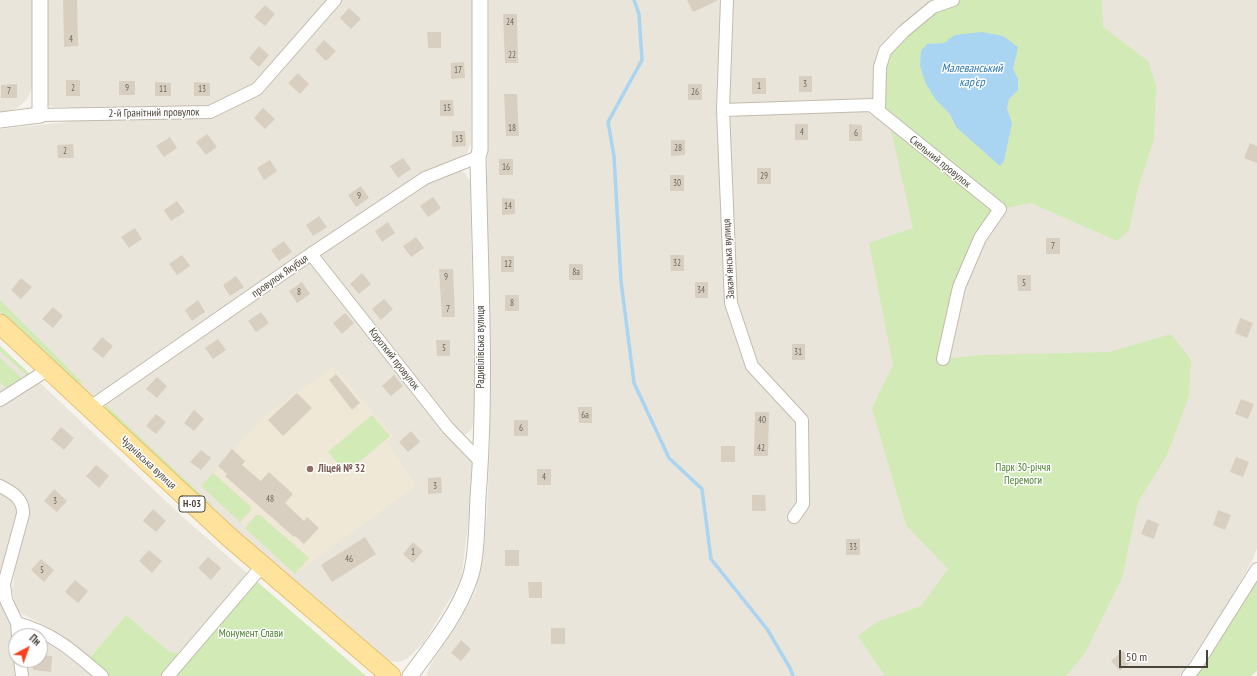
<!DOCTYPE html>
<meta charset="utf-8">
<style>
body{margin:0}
#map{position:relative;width:1257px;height:676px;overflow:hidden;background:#f6f3ec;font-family:"PT Sans Narrow",sans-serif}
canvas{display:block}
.north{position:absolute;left:8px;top:628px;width:40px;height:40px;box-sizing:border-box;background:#fff;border:1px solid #b7b4b0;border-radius:50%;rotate:41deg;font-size:11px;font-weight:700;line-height:16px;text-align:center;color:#4b4439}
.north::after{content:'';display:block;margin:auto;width:14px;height:18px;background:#fc3f1d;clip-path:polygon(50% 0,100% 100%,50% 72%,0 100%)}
.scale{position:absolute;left:1119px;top:650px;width:89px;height:18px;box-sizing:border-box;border:2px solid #4b4439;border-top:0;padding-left:5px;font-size:12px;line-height:14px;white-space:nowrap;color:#4b4439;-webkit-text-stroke:3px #fff;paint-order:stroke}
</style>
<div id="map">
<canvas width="1257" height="676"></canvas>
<div class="north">Пн</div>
<div class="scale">50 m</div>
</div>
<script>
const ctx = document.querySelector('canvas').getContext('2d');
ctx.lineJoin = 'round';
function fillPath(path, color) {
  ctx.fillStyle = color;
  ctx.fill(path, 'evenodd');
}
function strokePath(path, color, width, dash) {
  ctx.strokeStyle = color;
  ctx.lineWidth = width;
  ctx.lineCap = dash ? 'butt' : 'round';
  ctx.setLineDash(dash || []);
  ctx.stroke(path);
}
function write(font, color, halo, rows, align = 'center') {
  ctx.font = font + ' "PT Sans Narrow",sans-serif';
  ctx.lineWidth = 3;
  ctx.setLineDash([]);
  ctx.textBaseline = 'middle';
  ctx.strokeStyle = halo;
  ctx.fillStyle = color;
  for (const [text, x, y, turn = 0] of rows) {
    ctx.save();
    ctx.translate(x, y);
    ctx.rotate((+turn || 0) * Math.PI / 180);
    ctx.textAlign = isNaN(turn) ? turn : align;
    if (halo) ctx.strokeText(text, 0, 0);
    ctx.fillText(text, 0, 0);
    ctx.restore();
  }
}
fillPath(new Path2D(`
 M0,0H34L33,85L28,98L19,107L10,111L0,112Z
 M47,0H473L471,144L466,154L439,167L464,172L470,181L475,420L471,430L465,435L461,434L472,459L469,516L462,573L455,591L424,642L408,658L399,662L388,661L327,611L199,497L0,312V129L67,122L69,107H53L48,105Z
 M489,0H1257V548L1253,559L1224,611L1180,676H426L431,664L462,616L476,591L487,515L490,438L487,184Z
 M0,346L30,375L0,396Z
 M37,382L40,383L185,519L247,573L179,653L170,652L126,615L91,656H88L64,636L17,611L12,590L15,569L28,502L21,495L0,483V405Z
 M0,491L19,504L0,589L16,643V660L19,676H0Z
 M40,637L45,638L69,656L92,676H26L25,660H40Z`), '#eae5da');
fillPath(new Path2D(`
 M334,366L393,436L388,442L416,486L295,574L201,486L262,418Z`), '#efe8d6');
fillPath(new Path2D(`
 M938,0H1102L1103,27L1148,61L1156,86L1154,139L1138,188L1129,230L1117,241L1031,203L1000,209L959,287L944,359L981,355L1109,352L1171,334L1191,360L1189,396L1167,455L1138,502L1122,578L1085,653L1066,676H885L858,636L877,622L921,606L948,569L906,525L872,408L893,365L869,243L913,228L889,120L879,112L885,51ZM944,43L1015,62L1013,69L1018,79V90L1009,99L1007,109L1012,123L1004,160L1000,166L956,127L950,114L936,100L927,44Z
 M0,300L82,382L79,386L0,312Z
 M0,346L28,372L30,375L29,378L0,351Z
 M0,358L25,381L9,391L0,382Z
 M106,405L211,504L209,507L105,409Z
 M372,415L390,436L346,473L328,452Z
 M213,473L251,507V510L240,522L201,486Z
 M256,515H260L309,558L295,574L245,528Z
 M247,573L366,676H92L82,667L126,615L170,652L179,653Z
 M1257,576V671L1251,676H1190Z`), '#d2eab5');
fillPath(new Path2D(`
 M982,32L1003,36L1018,47L1013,69L1018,79V90L1009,99L1007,109L1012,123L1004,161L1000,166L956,127L950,114L936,100L926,84L920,66L921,51L927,44L944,43L955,35Z`), '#a9d4f2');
strokePath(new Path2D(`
 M634,0L639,14L642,60L608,122L614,156L621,281L634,383L669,458L702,489L711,559L767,629L790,668L793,676`), '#a9d4f2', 3.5);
fillPath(new Path2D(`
 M63,0H77L78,46L64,47Z
 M687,0H719L693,12Z
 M265,5L275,14L265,26L254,17Z
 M349,8L361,19L351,29L340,18Z
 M503,14H517L518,63H505Z
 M427,32H441V48H428Z
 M324,40L336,51L326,61L315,50Z
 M259,46L269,55L259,67L249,58Z
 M464,62L465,78L451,79V63Z
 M298,73L309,84L300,94L288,83Z
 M799,76H812V92H799Z
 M752,78H766V94H752Z
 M66,80H80V96H66Z
 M119,81H135V95H119Z
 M155,82L171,83V96H155Z
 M194,82L210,83V96H194Z
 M17,84V98H1V85Z
 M688,84H702V100H688Z
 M504,94H517L519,136H506Z
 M440,100H453L454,116H440Z
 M263,108L275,119L265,129L254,118Z
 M795,124H808V140H795Z
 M849,124L862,125V141H849Z
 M452,131H465L466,146L452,147Z
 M207,134L217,147L206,155L196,142Z
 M170,137L177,148L164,157L156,146Z
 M671,140H685V155L671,156Z
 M1250,143L1257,146V163L1244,158Z
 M73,144L74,158H58L57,145Z
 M403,158L411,169L398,178L390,166Z
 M499,159H513V175H499Z
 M270,160L277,171L264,180L257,168Z
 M757,168H771V184H757Z
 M670,175H684V191H670Z
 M361,186L369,198L356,207L348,195Z
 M433,197L441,208L428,217L420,206Z
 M502,198L515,199V214L502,215Z
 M177,201L185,212L171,221L164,210Z
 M319,216L327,227L313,236L306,225Z
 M388,222L395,233L382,242L375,231Z
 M135,228L142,239L129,248L121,237Z
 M416,237L424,248L411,257L403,246Z
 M1046,238H1060V254H1046Z
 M284,241L292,252L279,261L271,250Z
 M182,255L190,266L177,275L169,264Z
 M670,255H684V271H671Z
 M501,256H514V272H501Z
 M569,264H583V280H569Z
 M439,269H453L455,317H442Z
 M362,273L371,284L359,294L350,284Z
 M1017,275H1031V291H1018Z
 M236,276L244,287L230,296L223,285Z
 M21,278L32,287L21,299L11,290Z
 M302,282L310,294L297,303L289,291Z
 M695,282H708V298H695Z
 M505,295H519V311H505Z
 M384,299L393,309L381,320L372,309Z
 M198,300L205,312L192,321L185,310Z
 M53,307L63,316L53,328L42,319Z
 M261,312L269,323L256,332L248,321Z
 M345,313L354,323L342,334L333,323Z
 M1240,318L1253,323L1247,338L1235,333Z
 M102,337L113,346L103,358L92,349Z
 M218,339L226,350L213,359L205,348Z
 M436,340H450V356H437Z
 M792,344H805V360H792Z
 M336,374L360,403L352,410L329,380Z
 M394,375L403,386L391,396L382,386Z
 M157,377L167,386L157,398L146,389Z
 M297,393L312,408L283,436L268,420Z
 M1241,399L1254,404L1248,419L1235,414Z
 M578,407H592V423H579Z
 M194,410L204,419L194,431L184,423Z
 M755,412H769L768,456H754Z
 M156,414L166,422L156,434L146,426Z
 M514,420H528V436H514Z
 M61,427L74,438L64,450L51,439Z
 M411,431L420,442L408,452L399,442Z
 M721,446H735V462H721Z
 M232,449L245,461L242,465L261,481L269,472L293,494L285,503L304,521L307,517L319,528L304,544L295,536L294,537L225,476L227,474L218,466Z
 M201,450L211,458L201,470L190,462Z
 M1236,457L1249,462L1243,477L1230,472Z
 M96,465L109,476L99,488L86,476Z
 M537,469H551V485H537Z
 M441,477L442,493L428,494V478Z
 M54,489L67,501L57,512L44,501Z
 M752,495H765L766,511H752Z
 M153,509L166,521L156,532L143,521Z
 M1218,510L1231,515L1225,530L1213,525Z
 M1147,519L1159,524L1154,539L1141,534Z
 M365,537L376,554L332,582L321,565Z
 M846,539H860V555H846Z
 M413,542L423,551L413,563L403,554Z
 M149,550L162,561L152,573L139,561Z
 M505,550H519V566H505Z
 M208,557L221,568L211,580L198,568Z
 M41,559L54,570L44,582L31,570Z
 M75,580L88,591L78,603L65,592Z
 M528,582H542V598H529Z
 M551,628H565V644H551Z
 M461,640L471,649L461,661L451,653Z
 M1123,651L1132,661L1120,671L1111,661Z
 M40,655L52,656L51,672L33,670L34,660H40Z`), '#d8cfc1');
const minor = new Path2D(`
 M727,0L723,110L731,303L752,366L802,420L803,504L794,517
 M723,110L871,105L1000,209L980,238L959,287L943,359
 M879,112L880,67L885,51L903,32L933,7L953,0
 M40,115L210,112L257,89L335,0
 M311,254L448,428L481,462
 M0,400L41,374
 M89,408L311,254L425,178L478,157
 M0,486C12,492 24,499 23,514L4,584L6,600L17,623L18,636
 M17,623C55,634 73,651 102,676
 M20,660L22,676
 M168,676L257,572
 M1188,676L1196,666L1257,569`);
const tertiary = new Path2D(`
 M0,120L40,115V0
 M410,676C432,646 458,614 470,578C477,558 477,519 478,497C487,384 480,270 478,157L480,150V0`);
const primary = new Path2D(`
 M0,324L229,537L391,676`);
strokePath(minor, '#c2bbae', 14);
strokePath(tertiary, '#c2bbae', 17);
strokePath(primary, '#e6c16a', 21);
strokePath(minor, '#fff', 12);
strokePath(tertiary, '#fff', 15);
strokePath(primary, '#ffe39c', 19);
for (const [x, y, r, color] of [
 [310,469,4,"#8d6e63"]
]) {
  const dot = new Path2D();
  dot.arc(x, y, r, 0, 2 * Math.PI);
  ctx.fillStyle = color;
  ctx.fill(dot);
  strokePath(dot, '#fff', 1.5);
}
write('9px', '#6e675b', null, [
 ["24",510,22],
 ["4",71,39],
 ["22",512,55],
 ["17",458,70],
 ["3",805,84],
 ["1",759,86],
 ["2",73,88],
 ["9",127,88],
 ["11",163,89],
 ["13",202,89],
 ["7",9,91],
 ["26",695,92],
 ["15",447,108],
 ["18",512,128],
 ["4",802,132],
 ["6",856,133],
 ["13",459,139],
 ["28",678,148],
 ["2",65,151],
 ["16",506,167],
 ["29",764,176],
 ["30",677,183],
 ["9",359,196],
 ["14",508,206],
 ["7",1053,246],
 ["32",677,263],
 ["12",508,264],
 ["8а",576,272],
 ["9",446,277],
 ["5",1024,283],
 ["34",701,290],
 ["8",299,292],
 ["8",512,303],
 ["7",448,309],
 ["5",444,348],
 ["31",798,352],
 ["6а",585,415],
 ["40",762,420],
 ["6",521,428],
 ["42",761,448],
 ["4",544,477],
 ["3",435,486],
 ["48",270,499],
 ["3",55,501],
 ["33",853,547],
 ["1",413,552],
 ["46",349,559],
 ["5",42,570]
]);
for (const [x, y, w] of [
 [192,504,26]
]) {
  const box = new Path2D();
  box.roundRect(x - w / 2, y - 8, w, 16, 3);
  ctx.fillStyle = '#fff';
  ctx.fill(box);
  strokePath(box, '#4b4439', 1);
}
write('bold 10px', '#4b4439', null, [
 ["Н-03",192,504]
]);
write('11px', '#4b4439', '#fff', [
 ["2-й Гранітний провулок",154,113,-1],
 ["Скельний провулок",940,162,39],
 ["Закамʼянська вулиця",729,259,-93],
 ["провулок Якубця",280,276,-35],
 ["Радивілівська вулиця",481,347,-90],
 ["Короткий провулок",394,359,52],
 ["Чуднівська вулиця",148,463,43]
]);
write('11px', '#4a7f2a', '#fff', [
 ["Парк 30-річчя",1023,468],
 ["Перемоги",1023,481],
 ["Монумент Слави",251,634]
]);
write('bold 11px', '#785e54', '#fff', [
 ["Ліцей № 32",318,469]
], 'left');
write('italic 12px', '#2e7ab2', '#fff', [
 ["Малеванський",972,69],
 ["кар'єр",972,83]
]);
</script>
